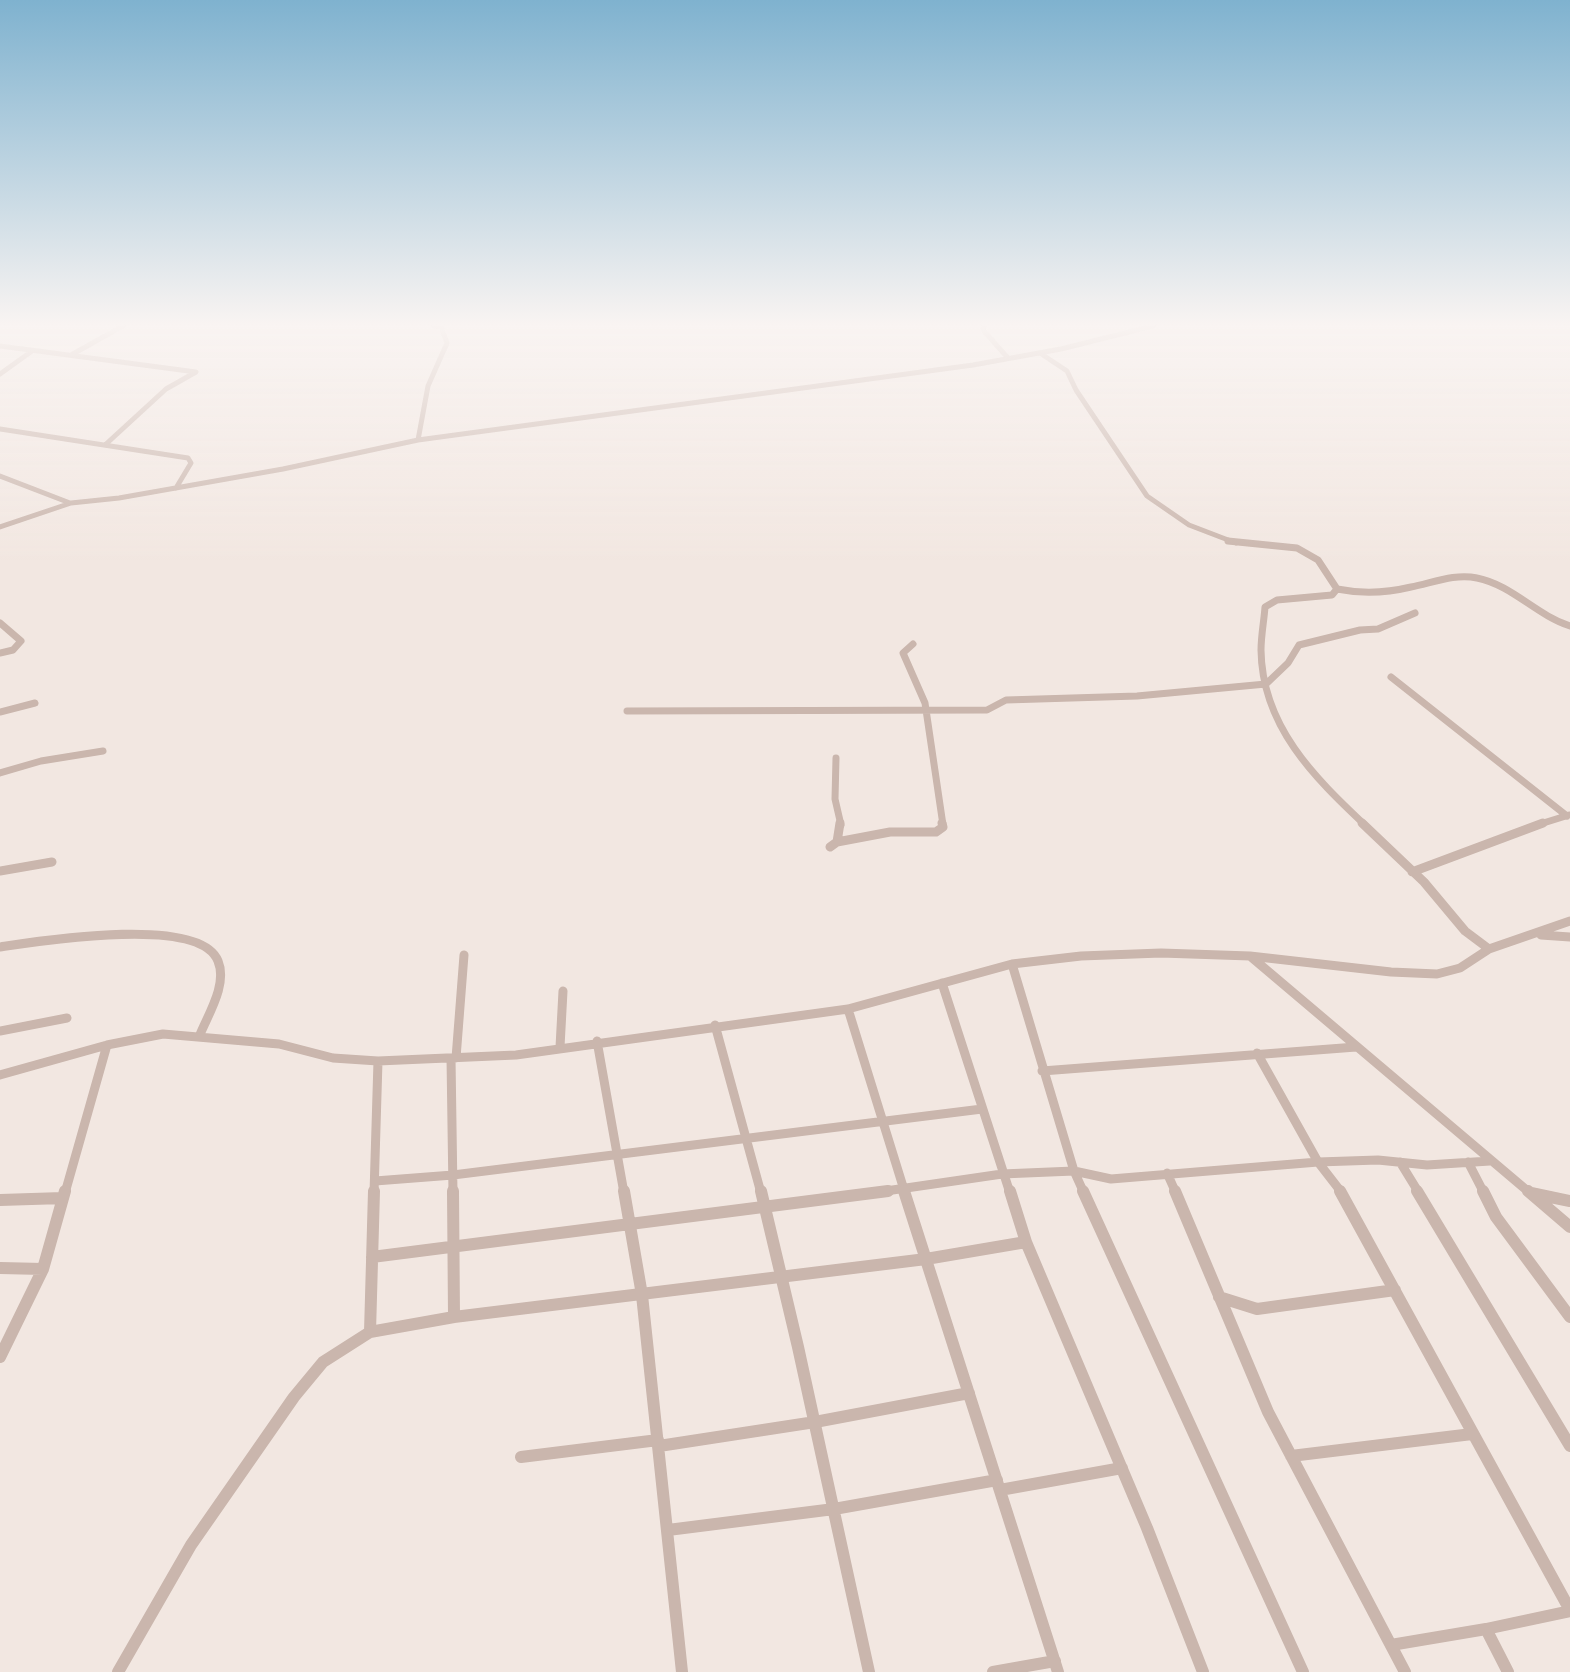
<!DOCTYPE html>
<style>
body{margin:0}
canvas{display:block;background:#f2e7e1}
</style>
<canvas width="1570" height="1672"></canvas>
<script>
const ctx = document.querySelector('canvas').getContext('2d');
ctx.lineJoin = 'round';
function strokePath(path, color, width, dash) {
  ctx.strokeStyle = color;
  ctx.lineWidth = width;
  ctx.lineCap = dash ? 'butt' : 'round';
  ctx.setLineDash(dash || []);
  ctx.stroke(path);
}
strokePath(new Path2D(`
 M984,326L983,330L1008,358
 M0,346L196,372L166,389L105,445
 M1040,353L1067,371L1076,390L1147,496L1189,525L1236,543
 M71,355L123,326
 M0,374L32,351
 M0,429L188,458L191,463L176,488
 M418,440L428,386L447,343L441,327L434,326
 M0,476L70,503
 M0,527L71,503L119,498L283,469L418,440L973,365L1061,349L1153,326`), '#cab6ad', 5);
strokePath(new Path2D(`
 M1228,541L1297,548L1318,560L1337,589C1362,594 1386,593 1411,587C1432,583 1455,573 1477,578C1512,585 1536,615 1570,626
 M1337,589L1332,595L1277,600L1265,607C1264,621 1261,636 1261,650C1262,726 1314,777 1365,825
 M0,623L21,641L13,650L0,653
 M913,644L903,653L925,703L943,825
 M1391,677L1567,816
 M627,711L987,710L1006,700L1137,696L1266,684L1288,663L1299,645L1360,630L1378,629L1415,613
 M0,712L35,703
 M836,758L835,799L841,825
 M0,773L41,761L103,751
 M1537,825L1569,815`), '#cab6ad', 7);
strokePath(new Path2D(`
 M1362,823L1424,882L1465,931L1489,949
 M837,842L840,823
 M830,847L837,842L890,832H936L943,827L942,823
 M0,871L52,862
 M1412,872L1543,823
 M1541,935L1570,937
 M0,947C40,941 200,915 218,961C228,985 207,1016 199,1037
 M1250,956L1530,1193
 M1012,964L1074,1171L1084,1193
 M942,983L1010,1193
 M848,1009L905,1193
 M715,1025L761,1193
 M0,1031L67,1018
 M597,1041L624,1193
 M560,1047L563,991
 M1257,1053L1318,1162L1342,1193
 M451,1058L453,1193
 M456,1058L464,955
 M1042,1071L1356,1047
 M0,1075L107,1045L163,1034L279,1044L333,1058L378,1061L516,1055L848,1009L1012,964L1081,956L1161,953L1250,956L1391,972L1437,974L1460,968L1489,949L1570,921
 M1400,1162L1419,1193
 M1468,1162L1484,1193
 M1167,1173L1176,1193
 M375,1181L453,1175L982,1109
 M65,1193L107,1045
 M374,1193L378,1061
 M872,1193L1002,1174L1074,1171L1111,1179L1318,1162L1378,1160L1427,1165L1490,1161`), '#cab6ad', 9);
strokePath(new Path2D(`
 M453,1191L454,1317
 M624,1191L642,1295L682,1672
 M761,1191L798,1347L869,1672
 M904,1191L1058,1672
 M1010,1191L1026,1242L1147,1528L1203,1672
 M1083,1191L1303,1672
 M1175,1191L1268,1412L1405,1672
 M1340,1191L1570,1610
 M1417,1191L1570,1446
 M1483,1191L1496,1217L1570,1317
 M1528,1191L1570,1227
 M1531,1193L1570,1201
 M0,1200L63,1198
 M372,1257L888,1191
 M0,1268L43,1269
 M1219,1297L1257,1309L1395,1290
 M370,1332L374,1191
 M0,1357L43,1269L65,1191
 M659,1446L815,1422L969,1393
 M1291,1456L1472,1434
 M521,1457L658,1440
 M1000,1490L1122,1468
 M668,1530L834,1509L997,1480
 M1486,1629L1570,1611
 M1391,1645L1486,1629L1508,1672
 M118,1672L191,1545L294,1397L323,1362L370,1332L454,1317L926,1259L1026,1242
 M993,1672L1055,1661`), '#cab6ad', 12);
const sky = ctx.createLinearGradient(0, 0, 0, 560);
sky.addColorStop(0, '#7fb2cf');
sky.addColorStop(0.58, '#f9f4f2');
sky.addColorStop(1, '#f9f4f200');
ctx.fillStyle = sky;
ctx.fillRect(0, 0, 1570, 560);
</script>
